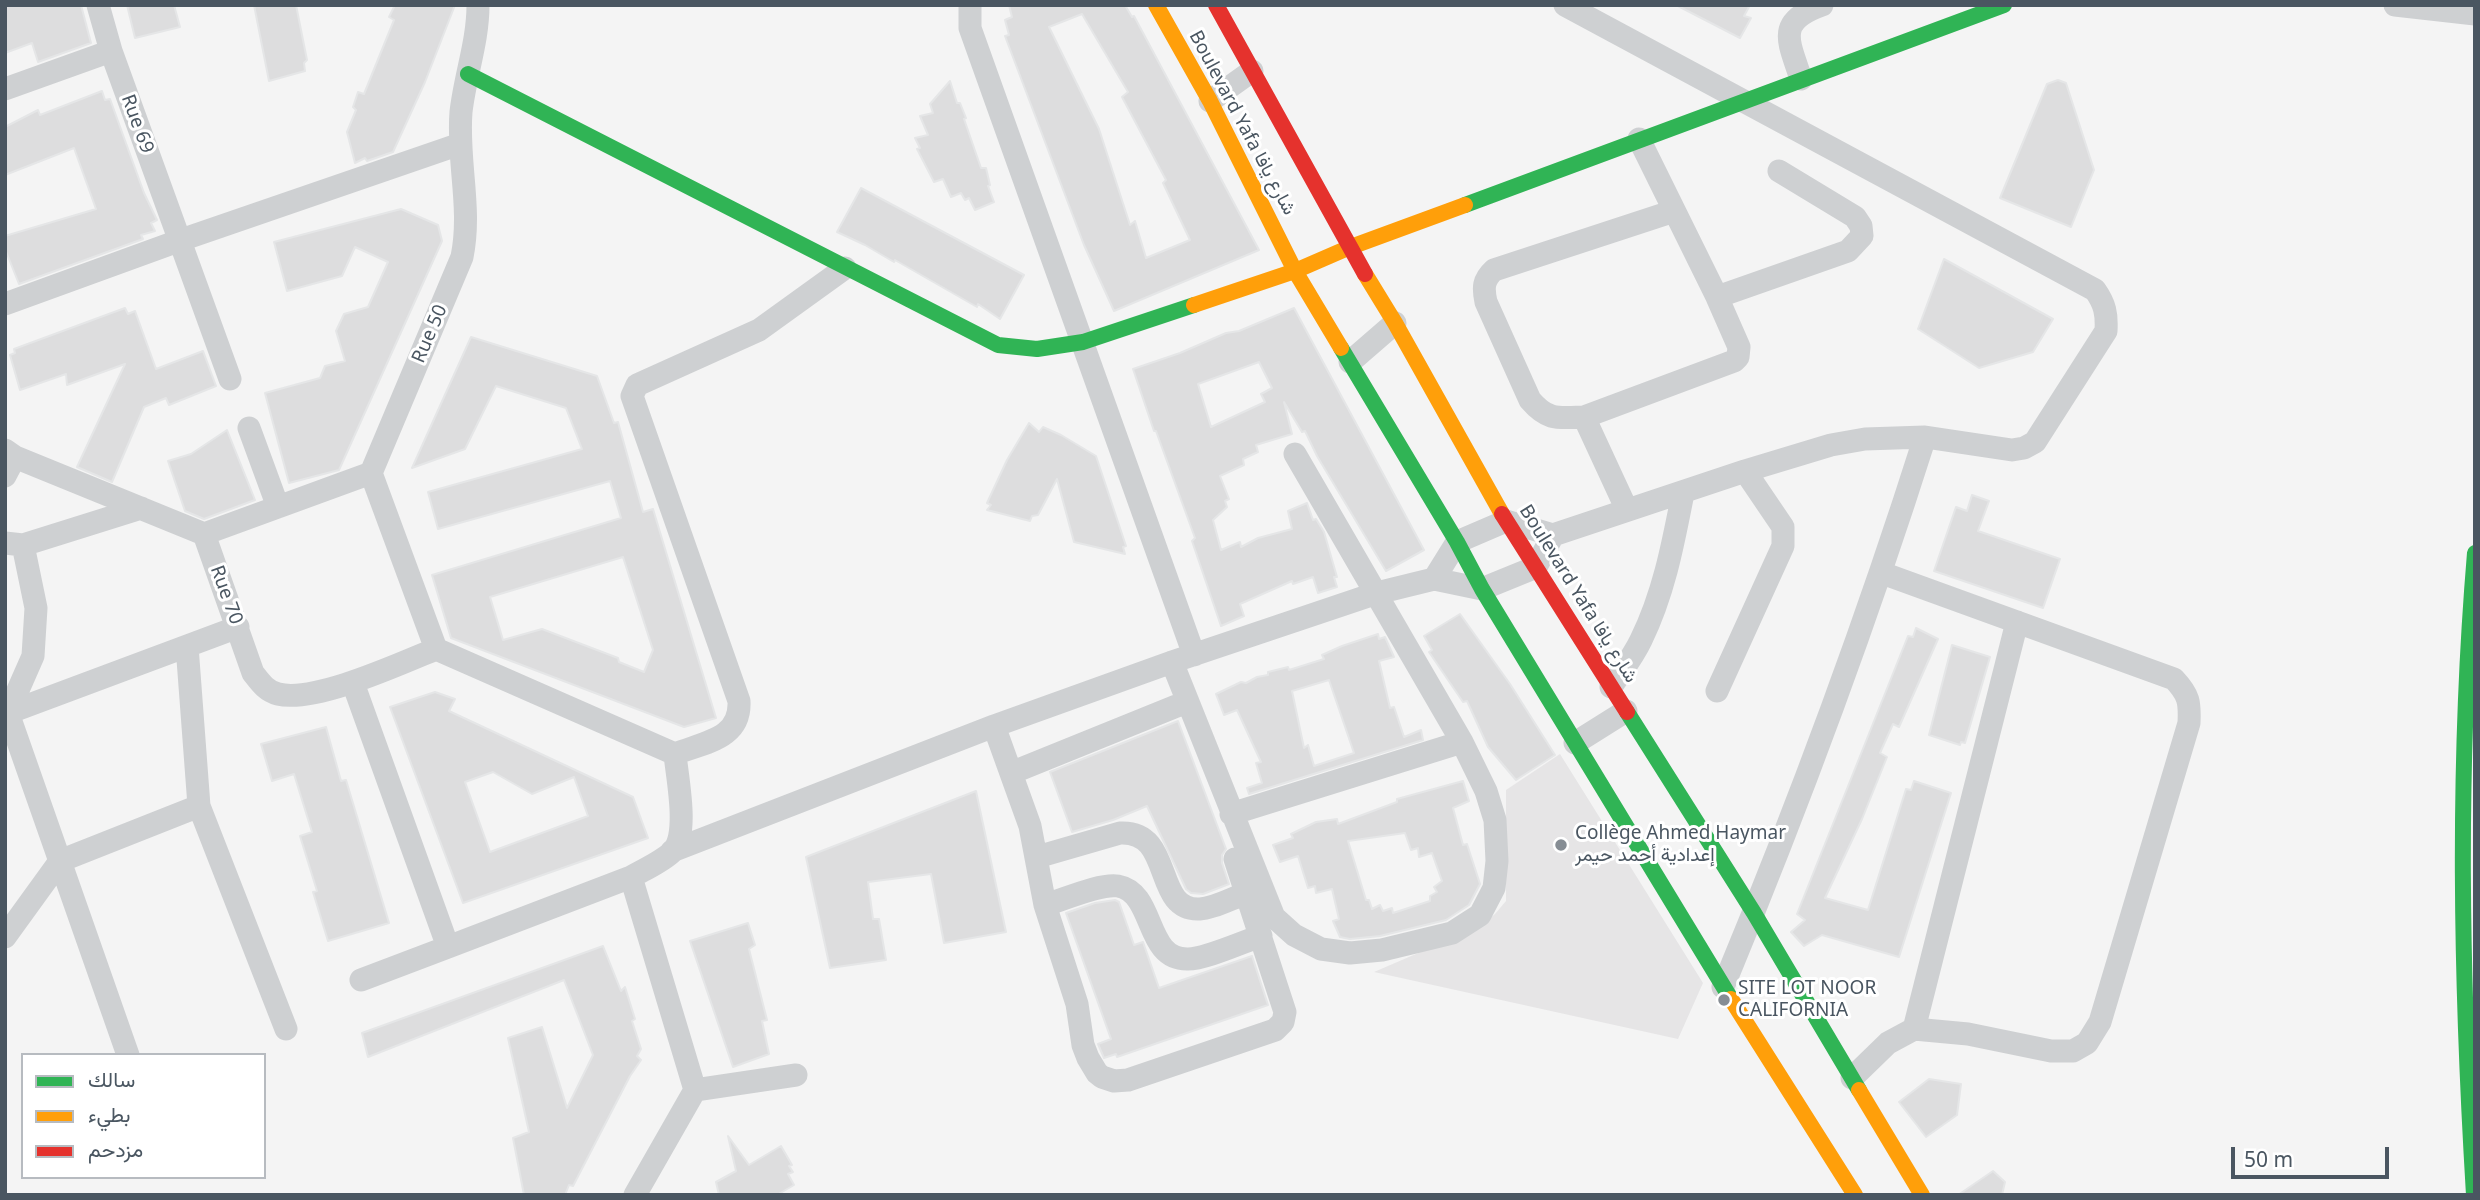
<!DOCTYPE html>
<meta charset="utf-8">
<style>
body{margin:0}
#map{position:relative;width:2480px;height:1200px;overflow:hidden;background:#f4f4f4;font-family:"Noto Sans",Vazirmatn,sans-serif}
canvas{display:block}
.frame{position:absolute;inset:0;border:7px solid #4a5661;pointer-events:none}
.legend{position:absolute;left:21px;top:1053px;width:245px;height:126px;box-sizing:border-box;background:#fff;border:2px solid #b7bbc0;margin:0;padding:9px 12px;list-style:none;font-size:21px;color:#4a5661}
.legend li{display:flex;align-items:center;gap:14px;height:35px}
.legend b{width:35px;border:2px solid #b7bbc0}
.scale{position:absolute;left:2231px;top:1147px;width:158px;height:32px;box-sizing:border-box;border:4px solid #4a5661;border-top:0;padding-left:9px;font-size:21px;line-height:24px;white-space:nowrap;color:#4a5661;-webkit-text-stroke:5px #fff;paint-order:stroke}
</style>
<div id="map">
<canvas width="2480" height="1200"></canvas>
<div class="frame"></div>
<ul class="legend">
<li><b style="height:9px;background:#30b455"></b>سالك</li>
<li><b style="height:9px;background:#ff9f0a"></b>بطيء</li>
<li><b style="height:9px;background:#e5322d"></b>مزدحم</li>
</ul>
<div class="scale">50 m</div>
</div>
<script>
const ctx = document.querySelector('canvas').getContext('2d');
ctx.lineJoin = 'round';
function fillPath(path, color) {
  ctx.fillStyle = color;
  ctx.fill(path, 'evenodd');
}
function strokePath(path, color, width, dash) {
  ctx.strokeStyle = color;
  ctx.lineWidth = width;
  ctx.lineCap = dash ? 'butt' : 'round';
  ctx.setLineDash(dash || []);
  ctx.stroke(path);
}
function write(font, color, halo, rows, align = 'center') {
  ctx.font = font + ' "Noto Sans",Vazirmatn,sans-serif';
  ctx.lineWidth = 6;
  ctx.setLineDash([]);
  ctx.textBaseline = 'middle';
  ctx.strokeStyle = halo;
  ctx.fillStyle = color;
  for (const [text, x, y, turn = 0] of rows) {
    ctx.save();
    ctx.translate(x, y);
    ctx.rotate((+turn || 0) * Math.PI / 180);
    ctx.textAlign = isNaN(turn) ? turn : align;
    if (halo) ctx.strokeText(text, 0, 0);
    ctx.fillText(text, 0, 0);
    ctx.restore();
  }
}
fillPath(new Path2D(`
 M1560,754L1703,983L1678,1039L1374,972L1481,926L1495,914L1506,901V790Z`), '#e6e5e6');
const building = new Path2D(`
 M5,5H81L91,43L38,62L32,43L5,53Z
 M127,5H174L180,27L135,38Z
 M254,5H296L307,60L304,63L305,71L269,81Z
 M395,5H455L425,82L393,152L367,161L365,158L355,163L347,132L356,110L353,107L358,92L364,94L394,20L389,17Z
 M1009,5H1125L1132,17L1134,16L1259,250L1114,311L1084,245L1005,36L1009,35L1005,20L1012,17ZM1082,14L1128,92L1122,97L1166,180L1163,183L1190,240L1146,258L1135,221L1130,225L1099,129L1049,27Z
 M1676,5H1750L1744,16L1751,18L1740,38Z
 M2058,80L2066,83L2094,170L2071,227L2000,198L2047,84Z
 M950,81L957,103H960L966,118L964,119L981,168H986L990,185L988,186L994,202L975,210L969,198L965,200L961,193L951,197L943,179L934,182L917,149L920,148L915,138L928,135L920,116L933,113L930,104Z
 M102,91L105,100L110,99L144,193L157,220L151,223L155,231L141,235L143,239L19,284L5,249V236L96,209L74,148L5,175V127L38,110L40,115Z
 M861,188L1024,275L1000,319L978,304L977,307L895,260L894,262L865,245L837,232Z
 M401,209L438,225L442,241L339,470L289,483L265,393L320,378L325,366L345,361L336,331L344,314L368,307L388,262L355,247L342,276L287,291L274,242Z
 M1944,259L2053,319L2033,352L1979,368L1918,329Z
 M125,308L128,314L135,311L156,369L203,351L216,386L169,405L166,398L144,407L112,482L77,467L125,364L67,385L66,374L20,390L10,355L15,353L14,349Z
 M1294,308L1424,550L1386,571L1317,456L1305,431L1302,432L1284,402L1292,434L1256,445L1258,452L1243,459L1244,465L1220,476L1229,499L1225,501L1227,507L1213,520L1221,550L1240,542L1241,547L1258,538L1292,529L1288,511L1307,503L1313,520L1316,519L1324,532L1337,577H1334L1337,587L1318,593L1313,577L1293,584L1292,581L1240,604L1244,616L1221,626L1192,541L1195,538L1156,431H1154L1133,369L1180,353L1226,333L1239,331ZM1259,362L1272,388L1261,394L1265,402L1211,427L1198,384Z
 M471,337L597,376L614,423L618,422L643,512L653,509L716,718L684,727L451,638L432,575L621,518L610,481L438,529L428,492L582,449L566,408L496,386L465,449L412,468ZM623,557L653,650L644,672L619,662L618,658L542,629L503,640L490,597Z
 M1029,423L1039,432L1043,427L1061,435L1096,456L1126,546L1123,547L1125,554L1074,542L1057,479L1038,515L1032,516L1030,521L987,510L991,505L987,503L1007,460Z
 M227,430L255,500L204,519L185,511L168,461L191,454Z
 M1972,495L1989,501L1978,531L2060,559L2043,608L1934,571L1956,507L1967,511Z
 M1460,614L1510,684L1555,755L1516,780L1488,747L1467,701L1463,702L1429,652L1432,650L1424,636Z
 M1916,628L1938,639L1899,727L1893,724L1880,753L1887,757L1862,819L1825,898L1868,910L1906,789L1911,790L1914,781L1951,793L1899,957L1822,935L1804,946L1791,932L1805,920L1797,914L1908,636L1913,637Z
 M1378,634L1379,639L1385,637L1394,657L1379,661L1390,708L1394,707L1404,737L1421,730L1423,740L1249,794L1247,788L1262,783L1256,763L1261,762L1237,710L1224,715L1216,694L1241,682L1246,683L1257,677L1268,675V672L1288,667L1289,670L1324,659L1322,655L1342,646ZM1329,680L1354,753L1314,766L1308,745L1304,748L1292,691Z
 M1952,645L1990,657L1965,743L1961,742L1960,745L1929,735Z
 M435,692L455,699L449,711L633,797L648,838L463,903L390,707ZM493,772L532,794L574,777L588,816L490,852L465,782Z
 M1178,721L1226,849L1222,855V863L1229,884L1203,894L1191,893L1186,889L1147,806L1113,820L1072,832L1050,772Z
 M326,727L341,781L346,780L389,923L328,941L313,892L317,891L300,836L312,832L298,787L294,774L272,781L261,744Z
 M1463,781L1469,801L1453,808L1463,845L1467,844L1480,884L1469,905L1446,920L1380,936L1350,939L1340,937L1333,921L1339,919L1332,889L1316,893L1315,886L1308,888L1298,856L1280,862L1273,845L1293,838L1291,834L1316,822L1337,819L1338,824L1397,802V799ZM1405,833L1411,850L1418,848L1419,857L1432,853L1442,881L1434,887L1437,892L1430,896V901L1393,913L1392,908L1383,911L1380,905L1372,909L1369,900H1366L1348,841Z
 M976,791L1006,932L944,943L931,874L868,882L873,919H879L886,960L830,968L806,857Z
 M1115,900L1119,902L1134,945L1143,942L1159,988L1252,956L1268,1005L1117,1057L1116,1054L1104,1058L1098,1044L1111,1039L1066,913L1095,903Z
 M748,923L755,945L749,949L767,1020L762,1021L769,1054L733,1067L690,941Z
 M603,946L621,991L625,987L635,1019L632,1021L641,1049L637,1056L641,1060L630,1076L573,1186L569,1185L565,1195H524L513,1138L529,1132L508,1038L542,1027L567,1108L593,1055L564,980L368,1057L362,1033Z
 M1929,1079L1961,1084L1957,1115L1926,1137L1899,1102Z
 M728,1136L749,1165L781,1146L792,1165L789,1166L793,1172L788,1174L794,1185L777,1195H719L716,1182L736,1171Z
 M1993,1171L2005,1182L2002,1195H1958Z`);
fillPath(building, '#ddddde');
strokePath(building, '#e5e6e7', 2);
strokePath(new Path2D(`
 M98,5L111,51L230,379
 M970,5V28L1194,655
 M1565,5L2095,290C2105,304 2107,314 2106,331L2035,442L2024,448L2012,450L1925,437
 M2395,5L2475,14
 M1801,79C1789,41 1775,22 1822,5
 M5,89L111,51
 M1210,101L1252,71
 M1717,297L1848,251L1862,236L1861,226L1855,217L1779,171
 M5,304L181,240L460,144
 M1350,362L1395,323
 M1584,417C1558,418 1548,421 1530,400L1486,302C1483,288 1483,280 1494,270L1674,211
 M249,428L278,507
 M5,450L15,457L204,534L253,673C260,682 266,691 278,694C315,703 399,664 436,649
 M5,476L15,457
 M1627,510L1584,417L1734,361L1738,357L1739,347L1717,297L1639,139
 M204,534L371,473
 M5,543L23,545L141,508
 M23,545L36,608L33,656L8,713L128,1055
 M1434,579L1457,542L1506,521L1553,535L1745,471L1831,445L1865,439L1925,437C1866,623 1798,806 1723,987
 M187,646L199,806L286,1029
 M436,649L371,473L462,257C472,208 457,161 461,112C465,76 478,42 478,5
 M1172,662L1274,917L1294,935L1321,949L1350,953L1382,950L1452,933L1480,915L1494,888L1497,861L1495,820L1486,791L1462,742L1295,454
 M353,683L448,947L631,877C645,869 662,862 673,851C689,833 677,777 675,754L436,649
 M1611,687C1621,672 1633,657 1641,640C1664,593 1673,544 1683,493
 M1717,691L1783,546V527L1745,471
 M5,714L238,627
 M994,726L1030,826L1045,905L1077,1004L1083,1045L1088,1058L1097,1073L1102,1077L1114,1081L1128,1080L1275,1030L1283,1022L1285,1012L1235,859
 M1575,743L1626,711
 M675,754C705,742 741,739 739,701L632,396L637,385L759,330L845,268
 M1011,773L1179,705
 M1231,814L1462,742
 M672,851L994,726L1172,662L1377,593L1434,579L1482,589L1536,567L1553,535
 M1037,857L1120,833C1175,830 1152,912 1200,909C1215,908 1232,898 1247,893
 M631,877L695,1090L796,1075
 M1045,905C1063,900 1100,883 1118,886C1156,893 1144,960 1188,959C1206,959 1242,942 1261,936
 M5,937L60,861L199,806
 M361,980L448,947
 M1914,1029L2017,622
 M1852,1078L1888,1043L1914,1029L1968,1034L2051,1051H2073L2087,1043L2100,1022L2189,723C2190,702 2189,695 2174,679L1882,573
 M635,1195L695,1090`), '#ced0d2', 23);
strokePath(new Path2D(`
 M468,74L998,345L1037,349L1083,342L1194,305
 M1465,205L2004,5
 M1341,348L1457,542L1482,589L1731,999
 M1627,712L1754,913L1859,1090
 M2474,1195C2461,980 2457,767 2475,553`), '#30b455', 16);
strokePath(new Path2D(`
 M1156,5L1210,101L1295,271L1341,348
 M1365,274L1395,323L1502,514
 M1194,305L1295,271L1348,248L1465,205
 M1731,999L1855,1195
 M1859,1090L1922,1195`), '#ff9f0a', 16);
strokePath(new Path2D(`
 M1216,5L1365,274
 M1502,514L1627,712`), '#e5322d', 16);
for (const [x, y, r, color] of [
 [1561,845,7,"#868d94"],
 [1724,1000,7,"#868d94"]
]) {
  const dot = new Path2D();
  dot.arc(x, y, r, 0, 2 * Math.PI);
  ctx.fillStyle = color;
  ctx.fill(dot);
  strokePath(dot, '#fff', 2.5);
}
write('19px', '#4a5661', '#fff', [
 ["Boulevard Yafa شارع يافا",1242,123,62],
 ["Rue 69",137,124,70],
 ["Rue 50",430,334,-67],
 ["Boulevard Yafa شارع يافا",1578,594,58],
 ["Rue 70",226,595,70]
]);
write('19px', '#4a5661', '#fff', [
 ["Collège Ahmed Haymar",1575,834],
 ["إعدادية أحمد حيمر",1575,856],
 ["SITE LOT NOOR",1738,989],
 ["CALIFORNIA",1738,1011]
], 'left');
</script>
